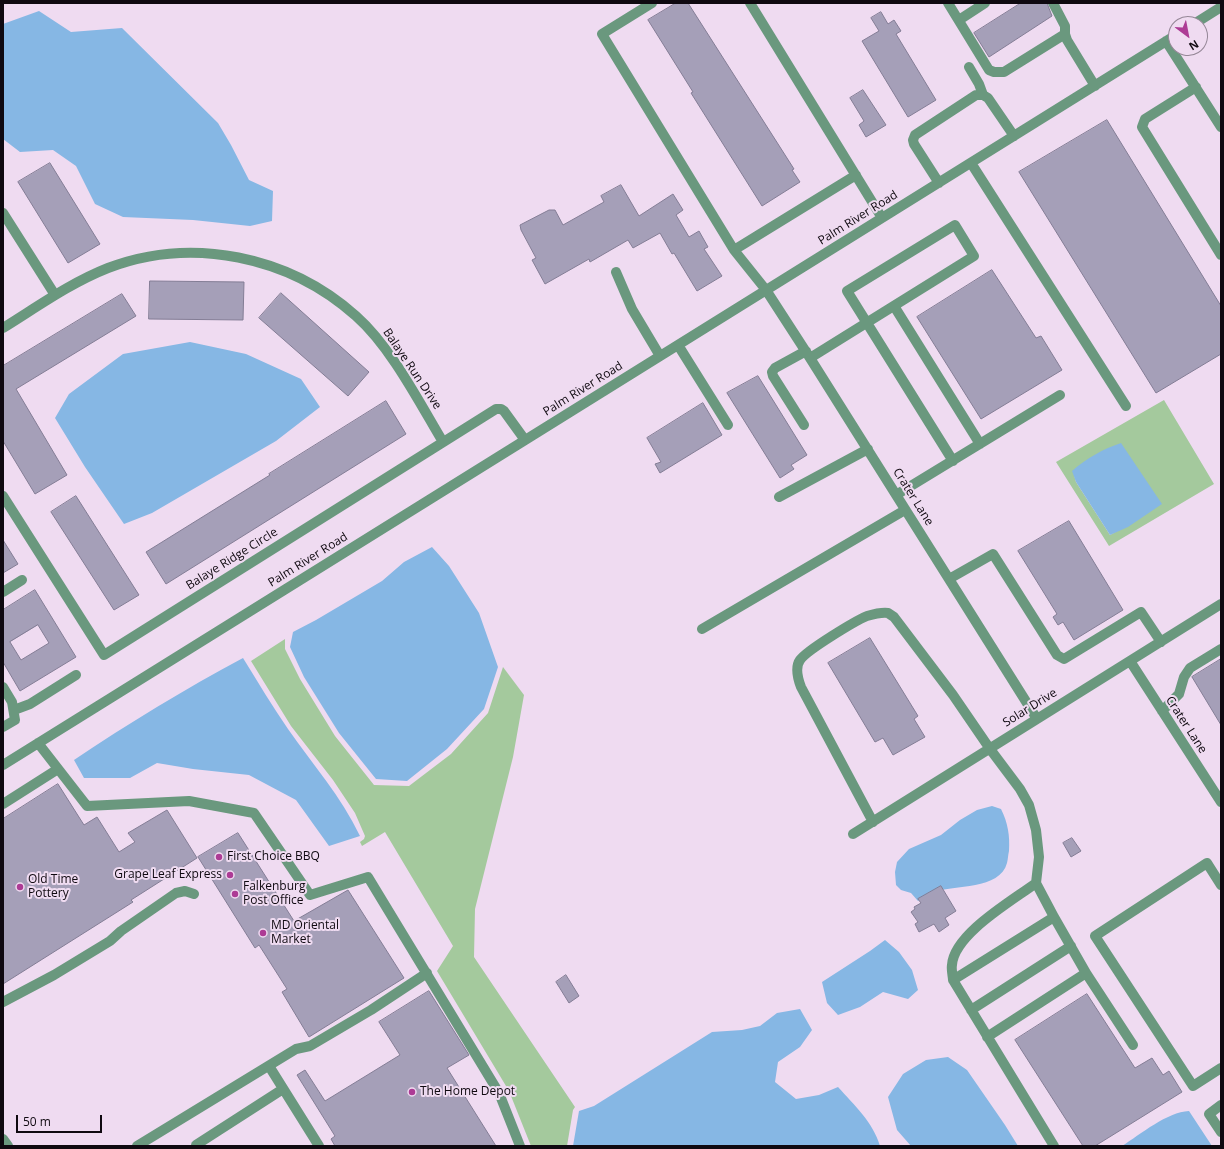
<!DOCTYPE html>
<style>
body{margin:0}
#map{position:relative;width:1224px;height:1149px;overflow:hidden;background:#efdbf1;font-family:"Open Sans",sans-serif}
canvas{display:block}
.frame{position:absolute;inset:0;border:4px solid #0f0910;pointer-events:none}
.north{position:absolute;left:1168px;top:16px;width:40px;height:40px;box-sizing:border-box;background:#efdbf1;border:1px solid #958797;border-radius:50%;rotate:148deg;font-size:11px;font-weight:700;line-height:16px;text-align:center;color:#0f0910}
.north::after{content:'';display:block;margin:auto;width:14px;height:18px;background:#ad3b95;clip-path:polygon(50% 0,100% 100%,50% 72%,0 100%)}
.scale{position:absolute;left:16px;top:1115px;width:86px;height:18px;box-sizing:border-box;border:2px solid #0f0910;border-top:0;padding-left:5px;font-size:12px;line-height:14px;white-space:nowrap;color:#0f0910;-webkit-text-stroke:3px #efdbf1;paint-order:stroke}
</style>
<div id="map">
<canvas width="1224" height="1149"></canvas>
<div class="frame"></div>
<div class="north">N</div>
<div class="scale">50 m</div>
</div>
<script>
const ctx = document.querySelector('canvas').getContext('2d');
ctx.lineJoin = 'round';
function fillPath(path, color) {
  ctx.fillStyle = color;
  ctx.fill(path, 'evenodd');
}
function strokePath(path, color, width, dash) {
  ctx.strokeStyle = color;
  ctx.lineWidth = width;
  ctx.lineCap = dash ? 'butt' : 'round';
  ctx.setLineDash(dash || []);
  ctx.stroke(path);
}
function write(font, color, halo, rows, align = 'center') {
  ctx.font = font + ' "Open Sans",sans-serif';
  ctx.lineWidth = 4;
  ctx.setLineDash([]);
  ctx.textBaseline = 'middle';
  ctx.strokeStyle = halo;
  ctx.fillStyle = color;
  for (const [text, x, y, turn = 0] of rows) {
    ctx.save();
    ctx.translate(x, y);
    ctx.rotate((+turn || 0) * Math.PI / 180);
    ctx.textAlign = isNaN(turn) ? turn : align;
    if (halo) ctx.strokeText(text, 0, 0);
    ctx.fillText(text, 0, 0);
    ctx.restore();
  }
}
fillPath(new Path2D(`
 M1164,400L1214,484L1109,546L1056,462ZM1073,471L1119,530L1110,535L1076,482Z
 M285,639V649L300,679L335,736L374,785L409,786L451,754L488,713L503,667L524,695L513,757L475,909L474,957L575,1107L573,1110L567,1146H531L509,1091L437,971L453,946L385,832L362,846L360,842L364,839L365,836L355,813L333,780L291,726L251,661Z`), '#a4c99d');
fillPath(new Path2D(`
 M39,11L71,32L122,28L218,123L231,145L249,180L273,191L272,221L250,226L193,220L123,217L95,204L76,166L53,150L20,152L3,139V24Z
 M190,342L246,354L301,379L320,407L276,441L152,513L124,524L85,467L55,418L69,394L123,354Z
 M1121,443L1162,504L1128,527L1110,535L1076,482L1072,471C1087,458 1103,449 1121,443Z
 M432,547L449,566L479,613L498,667L484,709L447,749L407,781L376,779L339,733L304,677L290,647L293,632L316,620L382,581L404,562Z
 M243,658C258,682 272,706 288,729C313,765 341,796 360,836L329,846L296,800L249,775L193,769L157,763L130,778H84L74,760C129,723 185,689 243,658Z
 M992,806L1001,809C1008,823 1010,836 1009,851C1008,855 1008,859 1007,863C1000,890 954,885 934,892C929,893 923,898 918,901L911,893L901,890L896,885L895,872L897,862L909,849L941,835L960,820L977,810Z
 M885,940L899,952L912,970L918,990L908,999L883,992L860,1007L838,1015L827,1003L822,982L870,951Z
 M800,1009L812,1030L800,1047L778,1062L775,1082L796,1099L819,1095L838,1087C854,1105 873,1122 880,1146H573L579,1111L594,1106L712,1032L742,1030L760,1026L777,1013Z
 M948,1057L967,1070L1005,1125L1018,1146H911L897,1130L888,1097L903,1074L926,1060Z
 M1189,1111L1212,1146H1122C1141,1134 1167,1112 1189,1111Z`), '#86b7e4');
const building = new Path2D(`
 M676,3H688L794,169L792,170L800,182L762,206L691,93L693,92L648,20Z
 M1021,3H1047L1052,16L989,57L974,33Z
 M881,12L888,24L894,20L901,31L896,34L936,100L908,117L862,41L879,31L871,18Z
 M863,90L886,125L866,137L859,125L864,121L850,98Z
 M1107,120L1221,306V354L1156,393L1019,172Z
 M50,163L100,244L68,263L18,182Z
 M621,185L639,216L673,194L683,210L676,215L689,237L699,231L708,247L704,249L722,276L697,291L674,253L672,254L660,233L633,248L628,240L590,262L589,259L545,284L532,260L536,258L521,230L520,225L549,210H555L563,225L604,202L601,196Z
 M992,270L1036,338L1041,336L1062,370L981,419L917,317Z
 M150,281L244,282L243,320L149,319Z
 M281,293L369,372L348,396L259,318Z
 M122,294L136,316L16,389L67,475L35,494L3,441V366Z
 M758,376L807,455L791,465L794,469L780,478L727,393Z
 M386,401L406,434L166,584L146,552L270,475L269,474Z
 M703,403L722,435L660,473L655,464L661,462L647,438Z
 M76,496L139,595L114,610L51,512Z
 M1069,521L1123,610L1074,640L1063,622L1058,625L1053,617L1057,614L1018,551Z
 M3,540L18,564L3,573Z
 M35,590L76,657L20,691L3,662V610ZM38,625L49,643L21,660L10,642Z
 M870,638L918,716L914,719L925,737L893,755L883,738L875,742L828,663Z
 M1221,659V725L1192,677Z
 M58,784L84,825L97,817L119,852L135,842L128,833L167,810L197,858L131,900L133,902L3,984V819Z
 M238,833L294,921L348,890L404,978L309,1037L282,992L287,989L259,945L255,948L198,857Z
 M1072,838L1081,851L1071,857L1063,843Z
 M941,886L956,911L945,918L949,925L939,932L934,924L919,932L915,924L918,922L911,912L915,909L914,907L921,903L918,899Z
 M566,975L579,996L569,1003L556,982Z
 M429,991L469,1055L447,1068L496,1146H335L331,1139L335,1136L297,1075L305,1070L325,1101L400,1055L379,1022Z
 M1087,994L1135,1068L1152,1058L1163,1075L1169,1071L1182,1092L1095,1146H1083L1015,1040Z`);
fillPath(building, '#a59fb8');
strokePath(building, '#837d95', 1);
strokePath(new Path2D(`
 M652,3L602,34L734,250L766,290L810,358L1037,719
 M750,3L882,218
 M948,3L989,70L994,72H1004L1065,34
 M1053,3L1065,26V34L1067,40L1095,86
 M959,20L985,3
 M1194,24L1221,7
 M1166,41L1221,127
 M969,67L979,84L983,95L988,98L1014,136
 M1196,87L1145,119L1142,127L1221,255
 M971,163L1126,406
 M939,183L914,144L913,140L915,135L976,95H983
 M3,213L55,295
 M734,250L856,175
 M616,272L632,309L660,356
 M894,306L980,444
 M3,328C37,307 70,283 108,268C192,236 289,256 356,316C391,347 419,402 443,442
 M678,345L728,425
 M810,358C865,324 919,290 974,256L955,225L847,291L953,461
 M804,425L773,376L772,372L775,368L806,351
 M896,495L1060,395
 M3,496L104,655L496,409H501L504,411L525,440
 M779,497L868,449
 M949,579L993,554L1057,655L1064,659L1141,612L1161,642
 M3,592L22,580
 M702,629L905,510
 M1130,661L1221,802
 M3,687L12,702L15,720L3,727
 M14,710L30,704L76,675
 M1162,711L1179,694L1184,677L1190,668L1221,649
 M38,743L87,806L189,801L254,813L310,895L368,877L499,1093L520,1146
 M3,765L1176,35
 M3,804L58,769
 M873,822L801,687C798,679 795,667 800,660C807,650 855,621 867,616C874,614 881,612 888,613L894,617L953,695L990,749L1020,789L1029,805L1036,830L1039,857L1036,883C1012,901 954,934 952,965C951,970 953,976 953,980L1054,1146
 M853,834L1221,604
 M1221,885L1207,863L1095,936L1193,1086L1221,1068
 M1086,973L1133,1045
 M953,980L1054,917
 M3,1002L54,975L110,941L121,931L176,893L185,891L194,894
 M971,1010L1071,946
 M987,1037L1086,973L1054,917L1036,883
 M269,1066L319,1146
 M1221,1105L1209,1114L1221,1132
 M3,1139L8,1146
 M137,1146L296,1049L310,1046L371,1010L427,973
 M196,1146V1145L283,1089`), '#6a987e', 10);
for (const [x, y, r, color] of [
 [219,857,4,"#ad3b95"],
 [230,875,4,"#ad3b95"],
 [20,887,4,"#ad3b95"],
 [235,894,4,"#ad3b95"],
 [263,933,4,"#ad3b95"],
 [412,1092,4,"#ad3b95"]
]) {
  const dot = new Path2D();
  dot.arc(x, y, r, 0, 2 * Math.PI);
  ctx.fillStyle = color;
  ctx.fill(dot);
  strokePath(dot, '#efdbf1', 1.5);
}
write('12px', '#0f0910', '#efdbf1', [
 ["Palm River Road",858,218,-32],
 ["Balaye Run Drive",412,369,56],
 ["Palm River Road",583,389,-32],
 ["Crater Lane",913,497,58],
 ["Balaye Ridge Circle",232,559,-32],
 ["Palm River Road",308,560,-32],
 ["Solar Drive",1030,708,-32],
 ["Crater Lane",1186,725,57]
]);
write('12px', '#0f0910', '#efdbf1', [
 ["First Choice BBQ",227,857],
 ["Grape Leaf Express",222,875,"right"],
 ["Old Time",28,880],
 ["Pottery",28,894],
 ["Falkenburg",243,887],
 ["Post Office",243,901],
 ["MD Oriental",271,926],
 ["Market",271,940],
 ["The Home Depot",420,1092]
], 'left');
</script>
